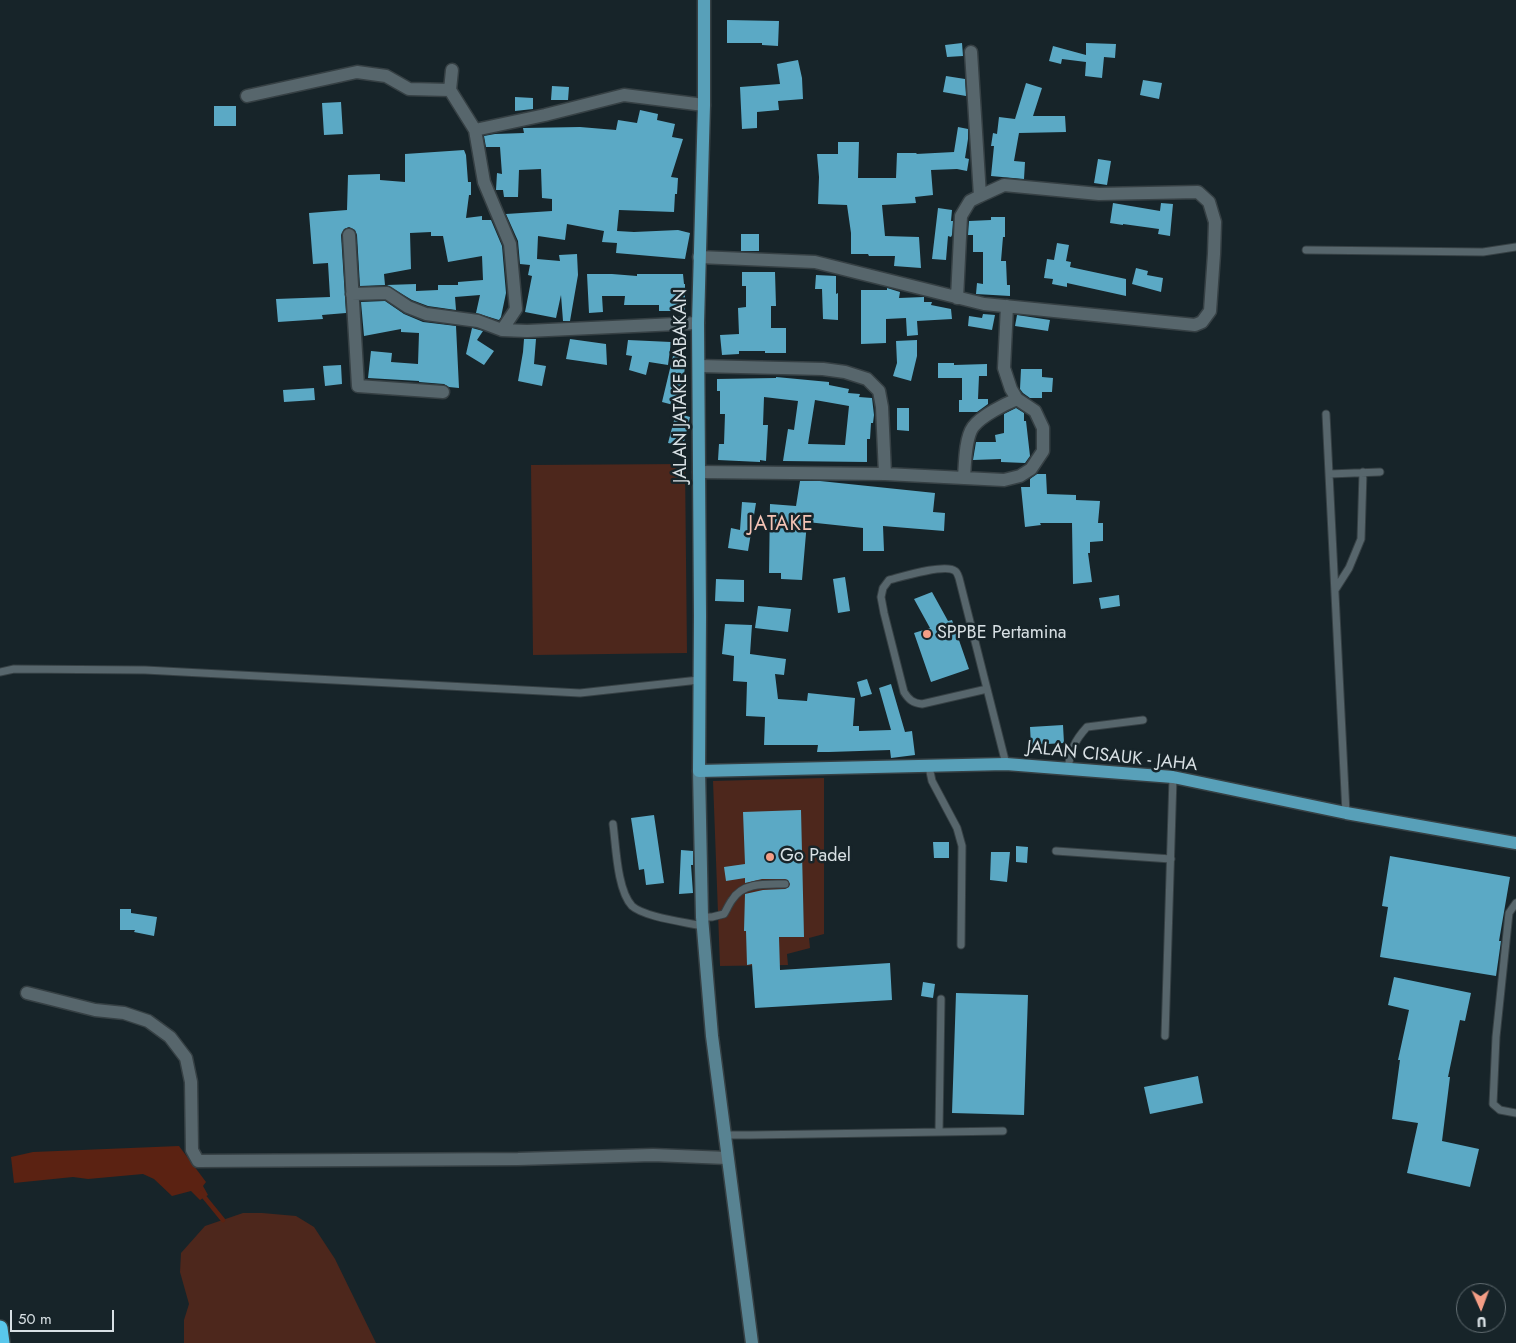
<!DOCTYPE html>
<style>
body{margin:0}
#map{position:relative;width:1516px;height:1343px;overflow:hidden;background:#172429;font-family:Jost,sans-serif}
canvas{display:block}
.north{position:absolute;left:1456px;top:1283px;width:50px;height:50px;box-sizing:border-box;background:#172429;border:1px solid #646f74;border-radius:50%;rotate:178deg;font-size:14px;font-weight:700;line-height:20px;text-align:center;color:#d8e0e4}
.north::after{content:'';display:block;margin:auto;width:18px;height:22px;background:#f49e86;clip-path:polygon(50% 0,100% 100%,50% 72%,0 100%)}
.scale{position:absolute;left:10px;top:1310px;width:104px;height:22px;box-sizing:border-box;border:2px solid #d8e0e4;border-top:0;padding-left:6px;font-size:15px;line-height:18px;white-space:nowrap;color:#d8e0e4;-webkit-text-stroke:4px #172429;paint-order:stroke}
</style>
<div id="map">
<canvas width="1516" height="1343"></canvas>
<div class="north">U</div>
<div class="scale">50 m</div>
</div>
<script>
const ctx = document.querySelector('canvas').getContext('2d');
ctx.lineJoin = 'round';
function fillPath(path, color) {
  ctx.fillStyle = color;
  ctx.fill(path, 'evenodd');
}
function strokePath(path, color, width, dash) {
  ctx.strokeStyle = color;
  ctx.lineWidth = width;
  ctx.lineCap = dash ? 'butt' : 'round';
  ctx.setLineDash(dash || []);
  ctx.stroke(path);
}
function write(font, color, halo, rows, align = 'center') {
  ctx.font = font + ' Jost,sans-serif';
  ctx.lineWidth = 5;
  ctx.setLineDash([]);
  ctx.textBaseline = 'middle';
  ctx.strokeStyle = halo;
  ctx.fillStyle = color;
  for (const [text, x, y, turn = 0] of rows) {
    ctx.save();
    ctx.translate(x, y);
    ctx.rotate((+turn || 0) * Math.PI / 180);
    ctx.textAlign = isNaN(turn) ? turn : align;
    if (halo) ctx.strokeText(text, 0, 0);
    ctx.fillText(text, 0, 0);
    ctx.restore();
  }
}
fillPath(new Path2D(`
 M685,464L687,653L533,655L531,465Z
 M824,778V934L809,938L810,948L787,954L788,965L720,966L713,781Z
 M243,1213H262L296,1216L314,1227L335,1259L376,1343H184V1320L189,1304L180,1272L181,1253L205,1226Z`), '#4d271c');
fillPath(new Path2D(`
 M179,1146L206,1182L203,1186L208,1195L200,1200L191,1191L172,1196L154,1179L143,1174L88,1179L73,1177L14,1183L11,1157L33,1152Z`), '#5b2212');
strokePath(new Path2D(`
 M201,1193L223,1220`), '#5b2212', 4.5);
fillPath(new Path2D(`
 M727,20L779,21L778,46L762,45V43H727Z
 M962,43L963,56L947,57L945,45Z
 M1086,43L1116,44L1115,58L1104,57L1102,78L1085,76L1086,62L1062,59L1061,64L1049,61L1053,46L1086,55Z
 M798,60L802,78L803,99L778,101L779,110L757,112V128L742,129L740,87L780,84L777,64Z
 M946,76L965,79L966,96L943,92Z
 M1143,80L1162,83L1159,99L1140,95Z
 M1026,83L1042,88L1033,116H1065L1066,132L1019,133L1014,161L1025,162L1024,179L991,176L994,146H991L993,133L997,134L999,117L1015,119Z
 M552,86L569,87L568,100H551Z
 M515,97L533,98V109L515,111Z
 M341,102L343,134L324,135L322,103Z
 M214,106H236V126H214Z
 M640,110L658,114L657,120L675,124L672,137L683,139L671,177L678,178L677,194H675L674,212L619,210L617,231L634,232L678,230L690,233L685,259L616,253L617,243L602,242L604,231L567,224L565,240L538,236L537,259L560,261L559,255L577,254L578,275L570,321H563L561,295L556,318L525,312L532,276L528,275L530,265L520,264L518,241L506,214L552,211V199L542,198L541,169L519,170L518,197H504L503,190H496L497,173L502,174L500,147H486L484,136L495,134L524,133L523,128H525L580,127L616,130L618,120L637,123Z
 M958,127L968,129V139L965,158L969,159L967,171L957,169L931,170L933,195L915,197L916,203L882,205L885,236L919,237L921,268L894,266L895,256H869L868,254H851V233L847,205L818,204L819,177L817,154H838V142H859L858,178H896L897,153H917L916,154L954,152Z
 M464,150L466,155L468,182H471V195H469L466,218L482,216V220H491L502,246L506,293L501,317L499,320L476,313L480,295L455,297L456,310L428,306L412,300L387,285L416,284V291L438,290V285H458V282L483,280L482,256L448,262L443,236H431V232L410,233L411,269L384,274L385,285L360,286L357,235L355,230L349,227L344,229L341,235L346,313L322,315L323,319L278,322L276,299L330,297L328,263L313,264L309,213L347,210L348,175L380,174V180L405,182V154Z
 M1098,159L1111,161L1107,185L1094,183Z
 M1113,203L1160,211L1161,203L1173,204L1170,236L1158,234L1159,229L1123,224V225L1110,223Z
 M938,208L952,210L951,221H953L952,235L951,237L948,236L946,260L932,259Z
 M991,217H1005V237H1003L1001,261H1006L1007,285H1010V296L976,294L977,283L983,284V252H973V235H968L969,221L991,220Z
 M741,234H759V251H741Z
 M1057,243L1069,245L1066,261L1071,262L1070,267L1126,279V296L1067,283V287L1052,284L1053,279L1044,278L1047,259L1054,260Z
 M1136,268L1148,271L1147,275L1163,278L1161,292L1132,284Z
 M742,272H775L776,306H771V328H786V353H765V351H739V354L722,355L720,335L739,334L738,308L746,307V286H742Z
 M587,274H612L637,276V274H683L684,284H685V311H659V305H624L625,296H602L603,312L589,313Z
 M816,275L836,276V294L838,293V320L823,319L822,289H815Z
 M887,288L900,292L899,298L924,297V302H932L931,305L951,309L952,319L917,321L918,335L907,336L906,318L886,319V343L861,344V290H887Z
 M385,301L404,314L423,322L456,326L459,388L449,387L444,384L419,382V381L368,378L371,351L392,353L391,362L418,364L419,333L401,332V329L364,336L361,302Z
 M983,314L995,315L992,330L968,326L969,316L982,318Z
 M1017,315L1050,320L1048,331L1015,326Z
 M472,328L483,331L477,340L494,351L484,365L466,354Z
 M524,339H536L534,364L546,366L542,386L518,381L523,352Z
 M570,339L606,344L607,365L566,359Z
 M628,340L671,342L668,365L649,362L646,375L629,370L632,356L626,355Z
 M917,340V356L911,381L893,376L897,363L896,341Z
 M673,356L686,358L683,383L686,384L681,407L662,402Z
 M938,363H954V365L987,364V376H979L978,399H988V404L977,412H959V400H962V378H938Z
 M341,365L342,384L325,386L323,366Z
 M1021,369H1042V377L1053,378L1052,392H1042V398H1030L1023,393L1020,389Z
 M776,377L829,382V385L849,389L848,393L860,394L859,397L872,398L874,415L873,423H871L870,439H867V462L783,461L788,429L794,430L798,401L764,397L763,425H768L766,461L760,460V462L718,460L719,444H724L725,414H720V391H717V379L776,378ZM815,400L849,406L845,445L808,444Z
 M314,388L315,400L284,402L283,390Z
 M897,408H909V431L897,430Z
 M1016,408L1024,413V421H1026L1030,456L1025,463L1001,462V459L973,460L976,442H996L995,435L1004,433V414Z
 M676,413L690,417L683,446L668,443Z
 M1037,474H1046L1047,494L1076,495V500L1100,501L1098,523H1103V541L1090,542V553H1088L1092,582L1073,584L1072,523H1040L1041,525L1025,527L1021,487H1030V479Z
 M800,481H820L935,493L933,512L945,513L944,531L883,526L884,551H863V528L807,522L802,580L781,579V573H769L770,504L796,506Z
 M742,502L756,503L748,551L728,548L731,528L740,530Z
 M845,577L850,611L838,613L833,579Z
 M716,579L744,580V602L715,601Z
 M932,592L948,621L952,620L969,669L931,682L914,633L930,628L914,599Z
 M1119,595L1120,606L1101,609L1099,598Z
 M758,606L791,609L788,632L755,628Z
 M725,624L752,625L750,654L786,659L784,675L775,674L778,699L807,701L808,693L855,698L853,726H859V731L891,730L879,688L891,684L905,732L912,731L915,755L891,758L890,750L829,752H817L818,745H764L765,717L746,716L747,682L733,681L734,656L722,654Z
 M867,679L872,694L861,697L857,682Z
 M1063,725L1064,743L1031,745L1030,727Z
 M801,810L804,937H779L780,970L890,963L892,1000L755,1008L752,964L747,965L746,931H744L745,894L763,890L785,889L789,887L790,884L788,880L785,879H762L745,883V878L726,881L724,867L745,864L743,812Z
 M654,815L664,883L646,885L644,869L639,870L631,818Z
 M933,842H949V858H934Z
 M1016,846L1028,847L1027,863L1016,862Z
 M681,850L693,851V865H691L693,893L679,894Z
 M991,852H1010L1007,882L990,880Z
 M1390,856L1510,877L1499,941H1501L1496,976L1380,957L1388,907L1382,906Z
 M120,909H131V913L157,917L154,936L134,932L135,930H120Z
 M1394,977L1471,993L1465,1021L1460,1020L1448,1077H1450L1442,1141L1479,1149L1470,1187L1407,1173L1418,1123L1392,1119L1400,1060H1398L1409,1010L1388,1005Z
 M923,982L935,984L933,998L921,996Z
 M956,993L1028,995L1024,1115L952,1113Z
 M1198,1076L1203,1103L1150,1114L1144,1087Z`), '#5ba9c5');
const service = new Path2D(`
 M1306,250L1483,252L1516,247
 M1326,414L1346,813
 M1329,474L1380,472
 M1335,590L1349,568L1361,539L1363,472
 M0,672L14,669L145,670L580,693L699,680
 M987,689L922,704C913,703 909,700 904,692L884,613L881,597L883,588L889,580C901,577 946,563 955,571C957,572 958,575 959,578C975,640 990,702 1006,764
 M929,767L932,781L957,828L962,846L961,945
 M1068,768C1071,750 1074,741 1087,727L1143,720
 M613,824C616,846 617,890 632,906C644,917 685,922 702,926
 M1056,851L1171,859
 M1516,903L1509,913L1496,1037L1493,1104L1500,1110L1516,1113
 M702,917H712L724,914C727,909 729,904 732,900C743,882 766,884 785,884
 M1165,1036L1173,777
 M939,1131L941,999
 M725,1135H751L1003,1131`);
const minor = new Path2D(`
 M450,90L452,70
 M247,96L357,72L386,76L409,89L450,90L475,130L484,182L510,244L516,309L502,330
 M475,130L545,115L624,95L704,105
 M349,235L358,386L443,392
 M699,257L815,262L984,304L1195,325L1202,322L1210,311L1214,254L1215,222L1209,202L1198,192L1099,194L1004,185L980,196L971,52
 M352,294L387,293L408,307L426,314L478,321L502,330L527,331L698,323
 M957,298L961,216L970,201L980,196
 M699,366L823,369L845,372L867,379L879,391L882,407L885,474
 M699,472L885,474L1004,480L1020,476L1031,469L1043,451V428L1035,411L1017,399L1011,389L1004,368L1007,306
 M964,478C965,464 965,438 973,427C981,416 1005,404 1017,399
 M27,993L95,1010L124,1013L148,1021L170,1037L186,1058L191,1082L192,1150L198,1161L518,1159L653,1155L727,1158`);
const secondary = new Path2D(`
 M699,771L702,917L712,1036L752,1343`);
const primary = new Path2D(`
 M704,0V105L698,323L700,616L699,771L1006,764L1173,777L1346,813L1516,843`);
const motorway = new Path2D(`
 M0,1328L2,1343`);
strokePath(service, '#364044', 9);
strokePath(minor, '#364044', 15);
strokePath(secondary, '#364044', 15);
strokePath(primary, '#364044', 15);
strokePath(motorway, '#364044', 18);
strokePath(service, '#57666c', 7);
strokePath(minor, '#57666c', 12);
strokePath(secondary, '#588392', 12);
strokePath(primary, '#58a0b9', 12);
strokePath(motorway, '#59c7ec', 15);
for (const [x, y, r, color] of [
 [927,634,5,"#f49e86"],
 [770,857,5,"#f49e86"]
]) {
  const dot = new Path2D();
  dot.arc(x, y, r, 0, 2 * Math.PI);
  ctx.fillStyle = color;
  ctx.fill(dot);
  strokePath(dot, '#172429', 2);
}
write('18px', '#d8e0e4', '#172429', [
 ["JALAN JATAKE BABAKAN",682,386,-90],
 ["JALAN CISAUK - JAHA",1112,757,6]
]);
write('18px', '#d8e0e4', '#172429', [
 ["SPPBE Pertamina",937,634],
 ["Go Padel",780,857]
], 'left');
ctx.letterSpacing = '1px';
write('20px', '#f4c3b5', '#172429', [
 ["JATAKE",781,525]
]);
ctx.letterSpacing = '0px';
</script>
